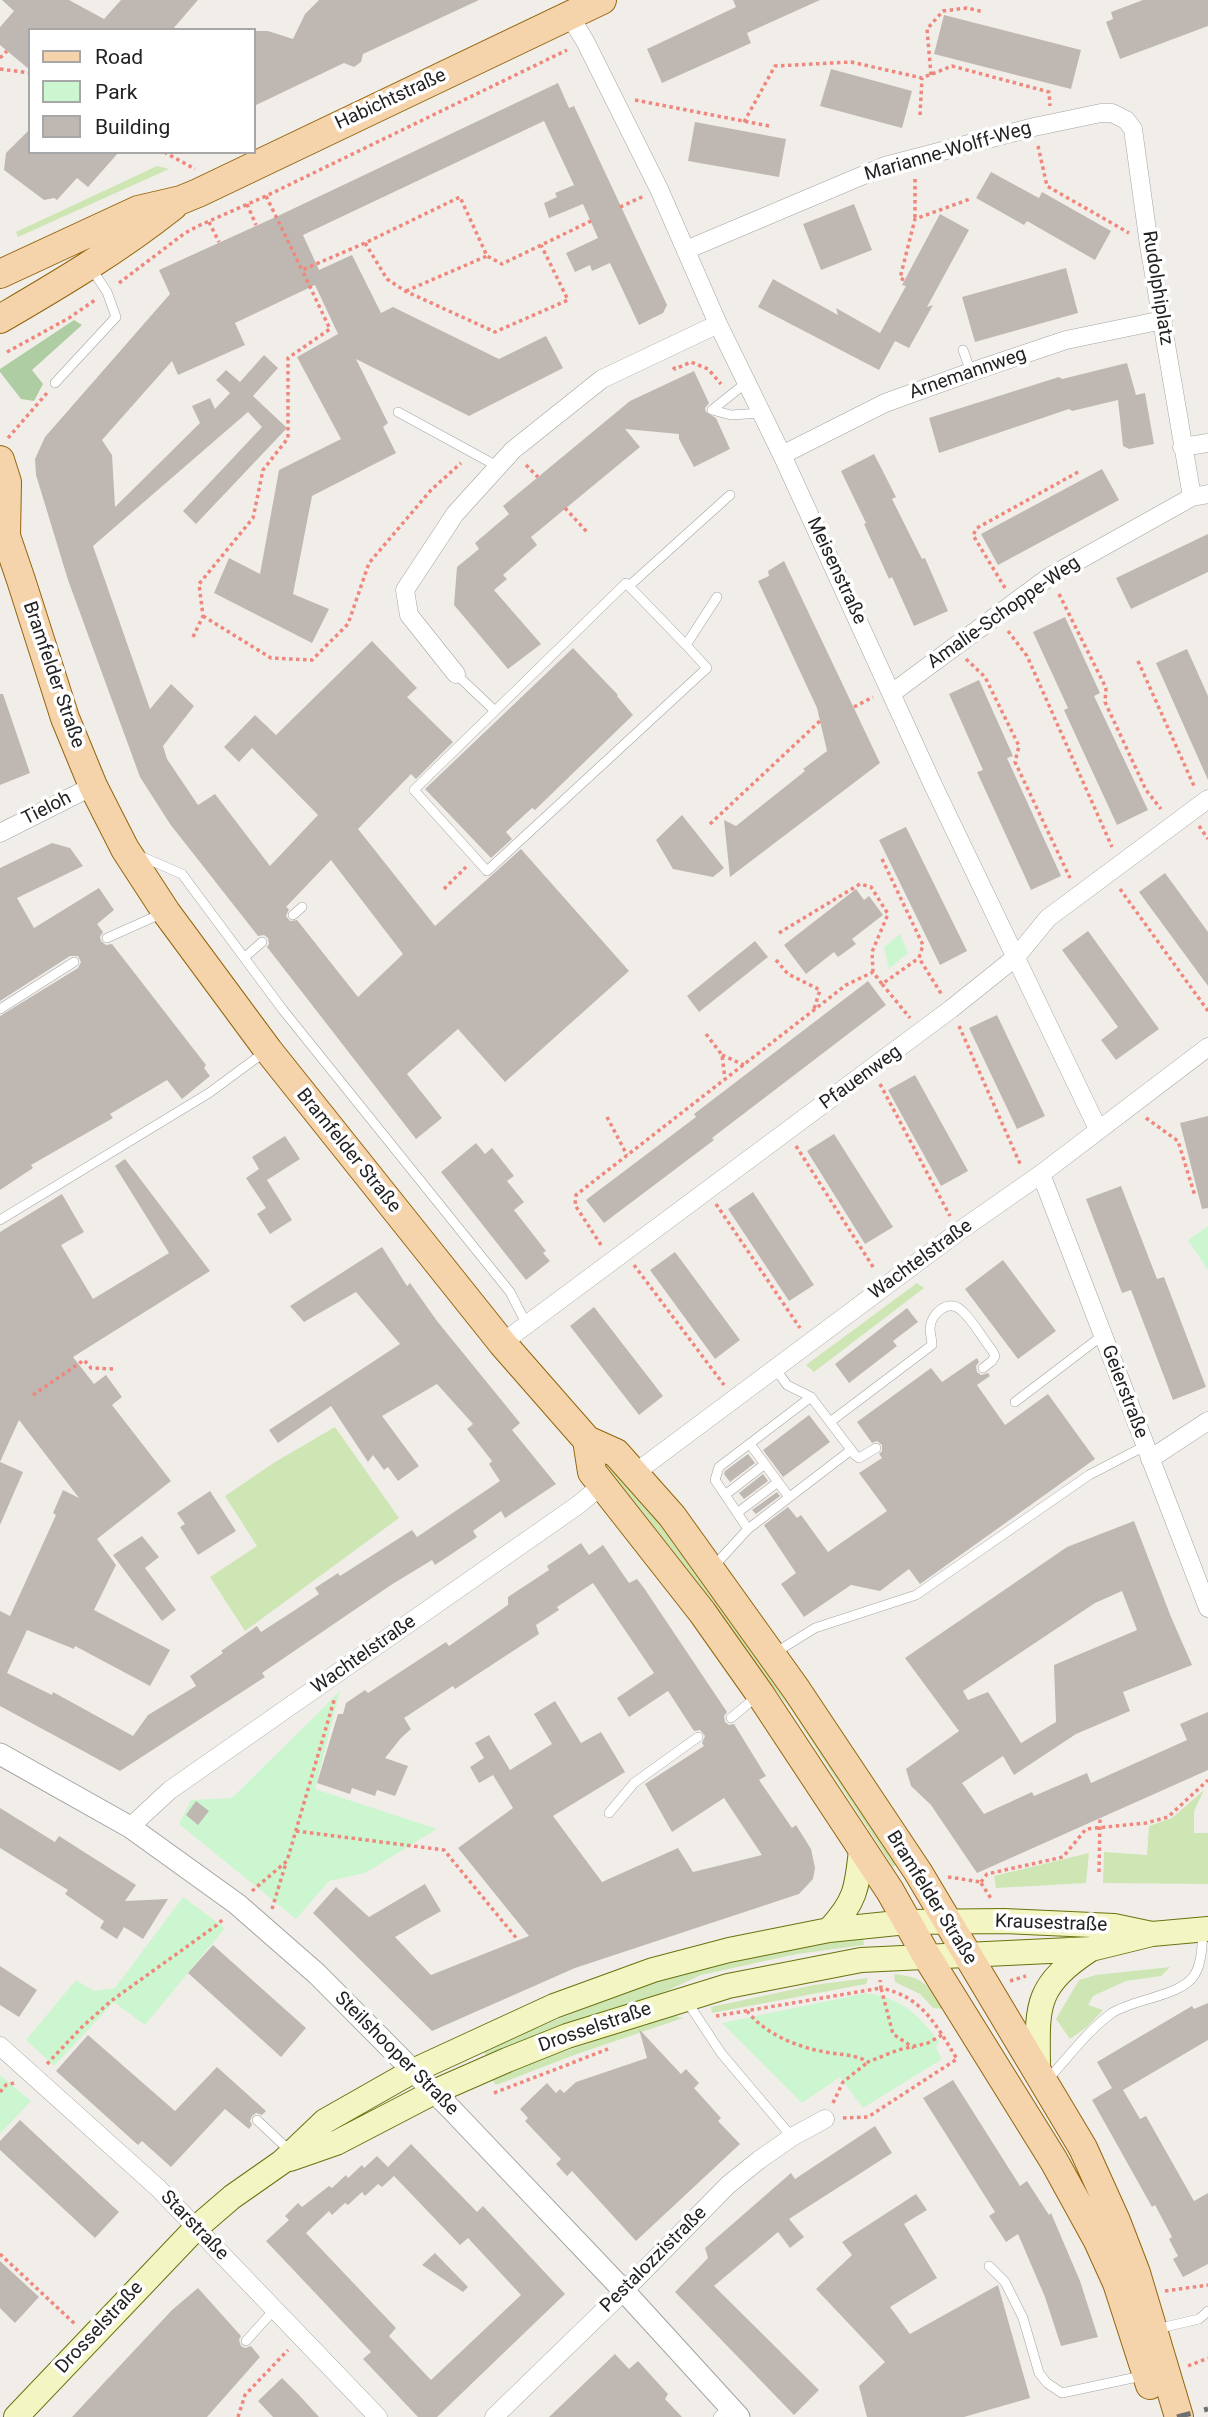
<!DOCTYPE html>
<meta charset="utf-8">
<style>
body{margin:0}
#map{position:relative;width:1208px;height:2417px;overflow:hidden;background:#f1eee9;font-family:Roboto,sans-serif}
canvas{display:block}
.legend{position:absolute;left:28px;top:28px;width:228px;height:126px;box-sizing:border-box;background:#fff;border:2px solid #a7a7a7;margin:0;padding:9px 12px;list-style:none;font-size:21px;color:#222}
.legend li{display:flex;align-items:center;gap:14px;height:35px}
.legend b{width:35px;border:2px solid #a7a7a7}
</style>
<div id="map">
<canvas width="1208" height="2417"></canvas>
<ul class="legend">
<li><b style="height:9px;background:#f5d4ab"></b>Road</li>
<li><b style="height:19px;background:#ccf6cf"></b>Park</li>
<li><b style="height:19px;background:#bfb8b2"></b>Building</li>
</ul>
</div>
<script>
const ctx = document.querySelector('canvas').getContext('2d');
ctx.lineJoin = 'round';
function fillPath(path, color) {
  ctx.fillStyle = color;
  ctx.fill(path, 'evenodd');
}
function strokePath(path, color, width, dash) {
  ctx.strokeStyle = color;
  ctx.lineWidth = width;
  ctx.lineCap = dash ? 'butt' : 'round';
  ctx.setLineDash(dash || []);
  ctx.stroke(path);
}
function write(font, color, halo, rows, align = 'center') {
  ctx.font = font + ' Roboto,sans-serif';
  ctx.lineWidth = 7;
  ctx.setLineDash([]);
  ctx.textBaseline = 'middle';
  ctx.strokeStyle = halo;
  ctx.fillStyle = color;
  for (const [text, x, y, turn = 0] of rows) {
    ctx.save();
    ctx.translate(x, y);
    ctx.rotate((+turn || 0) * Math.PI / 180);
    ctx.textAlign = isNaN(turn) ? turn : align;
    if (halo) ctx.strokeText(text, 0, 0);
    ctx.fillText(text, 0, 0);
    ctx.restore();
  }
}
fillPath(new Path2D(`
 M157,166L169,169L18,237L16,232Z
 M917,1283L924,1288L814,1372L806,1365Z
 M335,1427L399,1518L245,1631L210,1577L257,1546L225,1496L275,1462Z
 M602,1456L680,1545L743,1629L897,1864L893,1867L790,1708L759,1670L677,1556L599,1459Z
 M1204,1790L1194,1811V1833H1208V1884L1103,1883L1104,1852L1147,1855L1149,1826L1172,1818Z
 M1089,1853L1086,1883L996,1888L994,1876Z
 M863,1937L864,1945L797,1954L701,1975L660,1994L518,2043L488,2056L481,2051C550,2023 619,1992 691,1971C746,1955 806,1946 863,1937Z
 M1170,1967L1161,1976L1126,1981L1093,1996L1088,2005L1103,2010L1087,2027L1070,2039L1056,2019L1079,1980L1096,1975Z
 M894,1974C923,1977 929,1985 944,2009L933,2008L920,1994L895,1982Z
 M868,1978L866,1984L712,2013L711,2007L814,1985Z
 M672,2015L683,2018L577,2054L496,2085L492,2080L518,2067Z`), '#cde6b4');
fillPath(new Path2D(`
 M74,320L82,325L32,370L43,384L34,401L21,399L0,372V369Z`), '#afcda2');
fillPath(new Path2D(`
 M900,934L908,953L889,969L884,947Z
 M1208,1226V1270L1188,1240Z
 M340,1691L315,1789L437,1829L365,1873L329,1881L296,1919L179,1824L191,1800L232,1798Z
 M183,1897L225,1928L145,2025L114,2002L54,2066L26,2040L76,1980L94,1991L115,1988Z
 M866,1993C902,1998 917,2014 939,2041L936,2048L942,2059L863,2108L840,2077L802,2103L722,2023Z
 M0,2075L31,2101L0,2134Z`), '#ccf6cf');
fillPath(new Path2D(`
 M2,0H69L104,19L121,0H198L172,30H30V70L0,45V27L14,11Z
 M319,0H479L363,54L361,62L354,67L344,63L254,106V31H268L293,39L305,14Z
 M733,0H820L747,33L751,43L662,83L647,49L736,7Z
 M1143,0H1208V26L1120,59L1106,22L1113,19L1111,12Z
 M944,15L1081,50L1071,89L934,54Z
 M831,69L912,91L902,128L820,106Z
 M558,83L569,108L574,106L667,305L663,313L639,325L610,263L592,271L590,265L575,272L566,253L598,238L583,204L549,218L544,203L557,197L555,193L574,185L544,121L303,235L319,270L352,255L381,313L393,307L499,359L546,336L563,368L469,416L356,359L388,423L383,427L396,453L312,496L293,594L329,609L312,643L214,593L229,558L260,574L279,470L341,439L297,357L338,334L315,285L235,323L245,345L178,375L172,361L102,440L112,455L115,507L200,423L192,406L210,398L215,409L230,393L216,380L226,370L240,382L264,355L278,368L253,396L287,428L196,524L183,511L262,427L248,412L93,546L150,709L171,684L194,706L163,746L167,759L198,805L215,794L270,866L318,815L252,748L239,762L224,747L255,715L276,735L372,641L417,688L407,697L453,742L416,779L411,774L358,829L435,926L521,849L629,971L505,1082L458,1029L407,1074L442,1118L416,1139L267,947L269,944L268,938L264,935L258,936L170,824L140,777L68,580L36,475L35,459L45,437L170,294L159,270L280,215ZM331,860L403,954L358,997L297,920L290,921L286,916L289,909L286,907Z
 M695,122L786,139L779,177L688,161Z
 M30,129V152H119L88,187L77,178L57,200L54,198L44,200L4,170L6,153Z
 M991,172L1039,198L1042,192L1111,231L1095,260L1027,221L1024,225L976,198Z
 M854,204L872,250L821,270L803,224Z
 M940,214L969,230L927,307L933,305L909,348L895,341L879,370L758,307L773,279L838,315L836,308L880,333L906,286L902,285Z
 M1066,268L1078,313L975,342L962,297Z
 M1127,363L1136,395L1145,393L1154,444L1129,449L1123,446L1118,400L1072,411L1069,409L939,453L929,418L1059,377L1062,379Z
 M694,371L709,403L705,408L706,412L716,418L730,449L694,467L679,439V434L625,429L640,447L531,537L537,545L503,575L507,579L494,590L541,644L508,669L454,605L457,567L479,549L475,543L509,514L503,506L630,401Z
 M874,454L896,497L892,499L922,559L925,558L948,611L914,626L892,577L889,579L864,524L866,523L841,471Z
 M1102,469L1119,500L998,565L981,534Z
 M1208,534V572L1131,609L1116,578Z
 M784,561L880,763L730,877L724,820L736,826L805,771L803,769L827,751L817,708L758,581L769,576L768,571Z
 M1065,617L1100,693L1094,696L1148,810L1117,825L1064,710L1068,708L1033,632Z
 M573,648L618,695L617,696L633,715L535,810L532,808L506,832L512,839L491,858L425,789Z
 M1187,649L1208,696V780L1156,663Z
 M979,680L1013,756L1007,758L1061,876L1031,890L977,772L983,770L949,694Z
 M0,694H3L30,773L0,785Z
 M682,815L724,868L713,877L673,869L656,840Z
 M906,827L967,951L940,965L879,840Z
 M52,843L70,848L83,866L17,898L34,928L99,888L114,910L97,924L103,932L100,937L101,941L106,945L112,944L206,1065L204,1068L210,1076L182,1099L167,1080L110,1114L113,1118L31,1165L33,1168L0,1190V1016L78,968L81,962L78,956H70L0,1001V868Z
 M1165,873L1208,932V986L1139,892Z
 M856,889L864,900L869,896L883,915L852,939L856,944L838,957L834,952L806,974L784,945Z
 M1088,931L1159,1029L1116,1060L1101,1040L1118,1027L1062,950Z
 M755,941L768,957L699,1012L687,996Z
 M868,981L886,1005L712,1138L714,1140L604,1223L586,1200L696,1117L694,1114Z
 M997,1015L1045,1116L1017,1129L969,1028Z
 M915,1075L968,1171L941,1186L888,1090Z
 M1208,1116V1208L1202,1209L1180,1123Z
 M834,1134L893,1227L865,1244L807,1151Z
 M285,1136L300,1159L267,1180L292,1220L270,1234L257,1214L266,1208L246,1178L259,1169L252,1157Z
 M476,1143L485,1154L492,1148L514,1176L507,1181L524,1202L514,1210L546,1251L543,1253L550,1261L526,1280L441,1172Z
 M125,1159L210,1271L73,1357L94,1384L106,1375L122,1397L112,1405L171,1481L97,1539L116,1565L94,1610L170,1650L150,1686L75,1646L74,1649L27,1630L7,1673L52,1695L53,1692L133,1736L148,1715L196,1686L190,1676L223,1653L221,1651L257,1626L261,1632L292,1612L319,1594L315,1588L338,1573L340,1576L412,1530L417,1537L500,1481L489,1464L492,1461L467,1429L473,1424L437,1384L382,1416L419,1466L398,1481L388,1467L384,1470L373,1455L368,1462L331,1406L278,1443L269,1430L400,1344L356,1292L304,1322L290,1306L382,1247L407,1286L410,1283L437,1321L520,1423L512,1430L556,1484L505,1518L501,1511L473,1531L477,1537L435,1565L432,1560L391,1585L262,1673L265,1677L120,1771L0,1706V1611L10,1616L56,1515L53,1513L63,1490L79,1498L19,1420L0,1462L23,1472L0,1525V1232L62,1194L84,1232L61,1245L93,1299L169,1253L115,1166Z
 M1121,1186L1157,1279L1164,1277L1206,1387L1173,1400L1131,1290L1122,1293L1086,1199Z
 M753,1192L814,1285L789,1301L728,1209Z
 M675,1252L740,1340L715,1359L650,1270Z
 M1003,1260L1056,1331L1018,1359L965,1289Z
 M594,1307L663,1396L639,1415L570,1326Z
 M907,1308L918,1322L893,1341L897,1346L849,1383L835,1364Z
 M977,1358L979,1362L976,1366L977,1372L981,1375L988,1373L990,1376L977,1385L1005,1425L1048,1394L1095,1459L920,1584L909,1569L880,1591L851,1585L804,1617L781,1584L796,1573L764,1525L788,1507L797,1518L801,1515L828,1552L887,1511L859,1473L882,1458L879,1454L882,1451V1445L877,1441L872,1443L857,1422L931,1368L942,1382Z
 M809,1415L830,1442L783,1477L763,1450Z
 M748,1454L755,1463L730,1482L724,1474L725,1471Z
 M763,1474L768,1481L744,1499L739,1493Z
 M210,1491L236,1531L198,1555L180,1527L185,1524L177,1513Z
 M777,1492L780,1496L756,1514L752,1510Z
 M1134,1521L1171,1617L1192,1665L1123,1692L1130,1711L1076,1734L1014,1775L1003,1756L962,1783L984,1814L1032,1792L1034,1796L1087,1773L1091,1783L1187,1740L1180,1724L1208,1712V1770L977,1873L931,1805L911,1786L906,1769L959,1731L905,1658L1067,1547ZM1122,1591L1137,1630L1054,1665L1056,1722L1021,1743L988,1692L968,1700L963,1691L1095,1603Z
 M142,1536L159,1557L145,1568L176,1610L162,1621L113,1555Z
 M581,1543L589,1555L603,1545L629,1583L637,1579L644,1588L727,1712L724,1716L725,1722L729,1725L734,1724L766,1776L759,1780L792,1828L796,1825L811,1849L815,1868L813,1879L799,1894L575,1968L432,2031L313,1913L336,1887L369,1917L425,1884L441,1911L395,1937L431,1975L529,1936L458,1848L513,1808L493,1775L479,1783L470,1767L484,1758L475,1743L489,1735L510,1770L552,1744L534,1714L555,1701L581,1743L601,1732L625,1772L553,1816L602,1882L678,1848L693,1872L762,1855L724,1798L672,1832L645,1784L704,1746L702,1743L705,1736L700,1730L694,1731L668,1691L629,1717L617,1698L654,1673L593,1583L557,1607L559,1610L536,1625L539,1634L455,1689L453,1686L404,1718L411,1729L401,1738L385,1758L408,1766L395,1796L377,1790L375,1796L352,1788L350,1794L317,1783L338,1714H343L346,1703L365,1690L368,1693L446,1642L449,1646L508,1605V1597L549,1570L547,1566Z
 M196,1801L209,1811L198,1825L186,1815Z
 M0,1808L55,1842L59,1836L136,1885L125,1901L168,1899L143,1939L124,1927L117,1939L100,1928L104,1921L65,1894L68,1890L0,1848Z
 M213,1945L306,2028L281,2057L188,1973Z
 M0,1966L37,1990L19,2017L0,2005Z
 M1208,2003V2040L1123,2090L1140,2119L1146,2116L1194,2201L1208,2193V2264L1183,2277L1173,2259L1178,2256L1169,2239L1172,2237L1155,2205L1152,2207L1092,2100L1112,2088L1097,2062L1192,2006L1194,2009Z
 M639,2029L681,2074L686,2069L699,2083L694,2088L721,2118L718,2121L740,2144L636,2241L572,2171L567,2176L556,2164L561,2159L525,2121L528,2118L520,2109L547,2083L556,2093L560,2089L564,2093L576,2082L647,2058Z
 M88,2035L175,2111L217,2067L266,2111L262,2115L256,2113L252,2116L250,2121L252,2125L249,2129L225,2109L171,2167L142,2141L138,2145L56,2071Z
 M953,2080L1020,2186L1027,2181L1049,2215L1051,2213L1080,2281L1098,2337L1061,2346L1045,2297L1018,2234L1006,2242L989,2216L995,2212L923,2098Z
 M20,2120L119,2212L95,2238L0,2150V2141Z
 M875,2126L892,2153L789,2219L804,2237L790,2248L778,2232L714,2286L819,2390L794,2415L675,2292L708,2258L705,2248L791,2173L795,2179Z
 M411,2144L477,2212L483,2206L565,2294L437,2417H418L363,2359L371,2352L266,2241L289,2220L285,2216L298,2203L302,2207L329,2186L332,2188L346,2175L348,2178L362,2165L364,2168L377,2156L388,2167ZM394,2176L460,2245L468,2238L521,2295L431,2380L389,2336L396,2328L306,2233L329,2211L332,2215L345,2203L348,2205L362,2192L365,2196L378,2184L382,2187Z
 M916,2194L927,2210L904,2224L937,2278L890,2307L910,2334L998,2285L1030,2398L964,2417H867L859,2386L885,2362L816,2289L852,2255L842,2242Z
 M435,2253L468,2287L463,2292L422,2265Z
 M0,2261L39,2297L15,2323L0,2308Z
 M198,2288L241,2336L239,2340L241,2346L245,2348L251,2346L260,2357L207,2417H72L172,2310Z
 M615,2354L629,2369L638,2361L668,2394L665,2399L682,2417H549Z
 M282,2378L300,2396L319,2417H273L258,2401Z`), '#bfb8b2');
const service = new Path2D(`
 M963,350L971,372
 M55,383L116,317L107,292L91,268
 M712,410L731,415L762,413
 M712,410L747,382
 M398,412L497,466
 M629,586L730,495
 M686,645L707,668L487,871L414,790L626,583L686,645L717,597
 M456,674L494,710
 M138,855L182,874L283,1010L510,1292L526,1323
 M293,915L302,907
 M107,938L163,913
 M245,957L262,942
 M0,1009L74,962
 M0,1220L209,1093L266,1051
 M775,1368L787,1385L811,1397L855,1455L859,1458L876,1448
 M1015,1402L1103,1335
 M830,1422L932,1345C932,1340 930,1333 930,1328C931,1314 948,1298 961,1310C973,1320 982,1338 992,1350L995,1356L992,1361L983,1368
 M750,1444L789,1497
 M725,1495L765,1464
 M737,1513L778,1482
 M748,1529L715,1480L719,1467L811,1397
 M714,1566L748,1529L851,1450
 M773,1654L815,1628L916,1595L1089,1475L1145,1446
 M731,1718L756,1697
 M609,1813L634,1783L698,1737
 M686,2000L721,2053L792,2137
 M1047,2080C1068,2058 1087,2031 1112,2013C1133,1999 1183,1996 1195,1974C1202,1962 1202,1945 1203,1931
 M257,2120L291,2152
 M989,2266L1005,2282L1023,2318L1039,2373L1047,2383L1062,2393L1142,2376
 M1156,2329L1199,2319L1208,2311
 M246,2341L274,2310
 M718,2417L729,2406`);
const minor = new Path2D(`
 M569,15L585,41L659,189L718,324L782,455L933,785L1098,1129
 M686,250L885,166L1034,127L1101,113H1112L1126,120L1133,129L1149,245L1192,497
 M1182,447L1208,443
 M782,455L885,403L971,372L1066,340L1163,320
 M456,674L409,615L405,590L455,514L513,450L602,379L718,324
 M892,693L1049,577L1192,497L1208,494
 M0,833L93,786
 M1041,1174L1208,1608
 M502,1343L951,1009L1016,957L1048,918L1208,799
 M1150,1459L1208,1421
 M635,1473L958,1232L1041,1174L1208,1047
 M130,1827L170,1790L578,1505L601,1486
 M0,2046L158,2188L378,2417
 M494,2417L624,2291L728,2185L759,2160L792,2137L825,2119`);
const tertiary = new Path2D(`
 M0,1754L130,1827L237,1904L317,1974L452,2110L624,2291L739,2417`);
const secondary = new Path2D(`
 M829,1930C856,1901 857,1888 861,1850
 M1038,2074C1038,2009 1031,1988 1091,1949
 M290,2159L336,2143L434,2092L507,2060L567,2036L728,1986L861,1960L1091,1949L1152,1934L1208,1929
 M16,2417L196,2228L232,2197L282,2162L325,2121L413,2071L554,2006L653,1970L729,1950L829,1930L907,1922L1004,1921L1114,1926L1152,1934`);
const primary = new Path2D(`
 M0,274L138,210L181,200L198,193L602,0
 M0,319C60,284 119,249 173,206
 M0,460L7,482L6,536
 M0,529L6,536L21,580L65,718L93,786L125,849L166,912L268,1050L502,1343L587,1440L616,1453L672,1516L796,1689L918,1872L1083,2148L1116,2221L1136,2273L1179,2417
 M587,1440L592,1472L702,1612L760,1694L890,1891L926,1955L1054,2161L1098,2241L1117,2283L1150,2385`);
strokePath(service, '#a3a3a3', 10);
strokePath(minor, '#a3a3a3', 19);
strokePath(tertiary, '#a3a3a3', 23);
strokePath(secondary, '#69730e', 26);
strokePath(primary, '#93650d', 30);
strokePath(new Path2D(`
 M0,58L7,51
 M0,69L30,73
 M931,75L927,29L943,11L967,8L984,12
 M635,100L769,126
 M920,115L922,78
 M744,122L775,66L851,62L922,78L952,66L1049,92L1050,106
 M1038,146L1047,186L1129,233
 M164,152L195,169
 M915,179V219
 M266,196L302,270L365,243L460,197L487,256L502,264L591,221
 M247,204L256,225
 M620,207L644,196
 M209,222L219,242
 M365,243L387,279L405,291L495,332L568,300L541,245
 M904,280L900,278L915,219L970,199
 M119,283L185,233L198,226L266,196L567,50
 M406,291L487,256
 M7,352L69,318L95,300
 M673,367L675,369L691,362L708,369L721,384
 M8,438L47,393
 M526,465L538,477
 M565,508L587,532
 M1005,588L973,535L977,528L1080,471
 M1059,594L1106,688L1105,702L1146,790L1161,809
 M203,616L271,658L312,660L348,624L369,563L431,490L461,463
 M1008,631L1027,656L1112,847
 M193,637L203,616L199,584L253,518L263,470L288,438V358L330,329L302,270
 M966,659L985,677L1019,746L1015,762L1070,878
 M1138,661L1194,786
 M854,707L873,697
 M710,824L821,720
 M1199,826L1208,839
 M882,859L923,945L919,958L942,995
 M444,889L466,867
 M1120,889L1208,1011
 M779,933L860,884L871,887L888,914L872,952L873,972
 M776,960L788,974L820,990L814,1009
 M882,984L910,1018
 M959,1026L1021,1166
 M706,1034L722,1055L725,1079
 M722,1055L744,1065
 M880,1084L950,1216
 M607,1117L627,1155
 M1146,1118L1178,1141L1195,1196
 M796,1146L875,1270
 M716,1204L800,1328
 M601,1245L575,1205L576,1195L846,985L873,972L882,984L919,958
 M634,1265L724,1385
 M33,1395L84,1360L91,1368L113,1369
 M296,1831L444,1850L518,1940
 M1099,1872L1100,1818
 M948,1877L981,1882
 M981,1882L987,1874L1063,1857L1086,1829L1146,1823L1168,1817L1208,1780
 M981,1883L992,1900
 M252,1891L287,1861L335,1697
 M272,1909L286,1863
 M1010,1981L1026,1976
 M747,2011C765,2034 797,2047 825,2052C840,2055 855,2054 868,2062L898,2050L928,2043L942,2035
 M716,2016L881,1988L893,2034L914,2048
 M47,2064L82,2027L111,2001L217,1925L224,1918
 M0,2092L6,2085L14,2083
 M494,2093L608,2049
 M833,2103L843,2082L868,2062
 M843,2118L868,2117L957,2059C936,2025 923,1997 881,1988L880,1980
 M0,2254L76,2325
 M1165,2291L1208,2285
 M1188,2366L1208,2358
 M238,2417L245,2395L288,2350`), '#ef877c', 3.5, [3.5, 3.5]);
strokePath(service, '#fff', 9);
strokePath(minor, '#fff', 18);
strokePath(tertiary, '#fff', 21);
strokePath(secondary, '#f3f5c3', 24);
strokePath(primary, '#f5d4ab', 28);
strokePath(new Path2D(`
 M1177,2417L1208,2409`), '#707070', 5, [14, 14]);
write('19px', '#222', '#fff', [
 ["Habichtstraße",391,100,-25],
 ["Marianne-Wolff-Weg",948,152,-16],
 ["Rudolphiplatz",1157,288,81],
 ["Arnemannweg",968,374,-19],
 ["Meisenstraße",836,571,65],
 ["Amalie-Schoppe-Weg",1004,613,-35],
 ["Bramfelder Straße",53,675,71],
 ["Tieloh",47,809,-27],
 ["Pfauenweg",861,1078,-36],
 ["Bramfelder Straße",348,1151,51],
 ["Wachtelstraße",921,1260,-36],
 ["Geierstraße",1124,1392,69],
 ["Wachtelstraße",364,1655,-35],
 ["Bramfelder Straße",931,1898,58],
 ["Krausestraße",1051,1924,2],
 ["Drosselstraße",595,2028,-19],
 ["Steilshooper Straße",396,2054,45],
 ["Starstraße",194,2226,46],
 ["Pestalozzistraße",654,2260,-45],
 ["Drosselstraße",100,2328,-47]
]);
</script>
